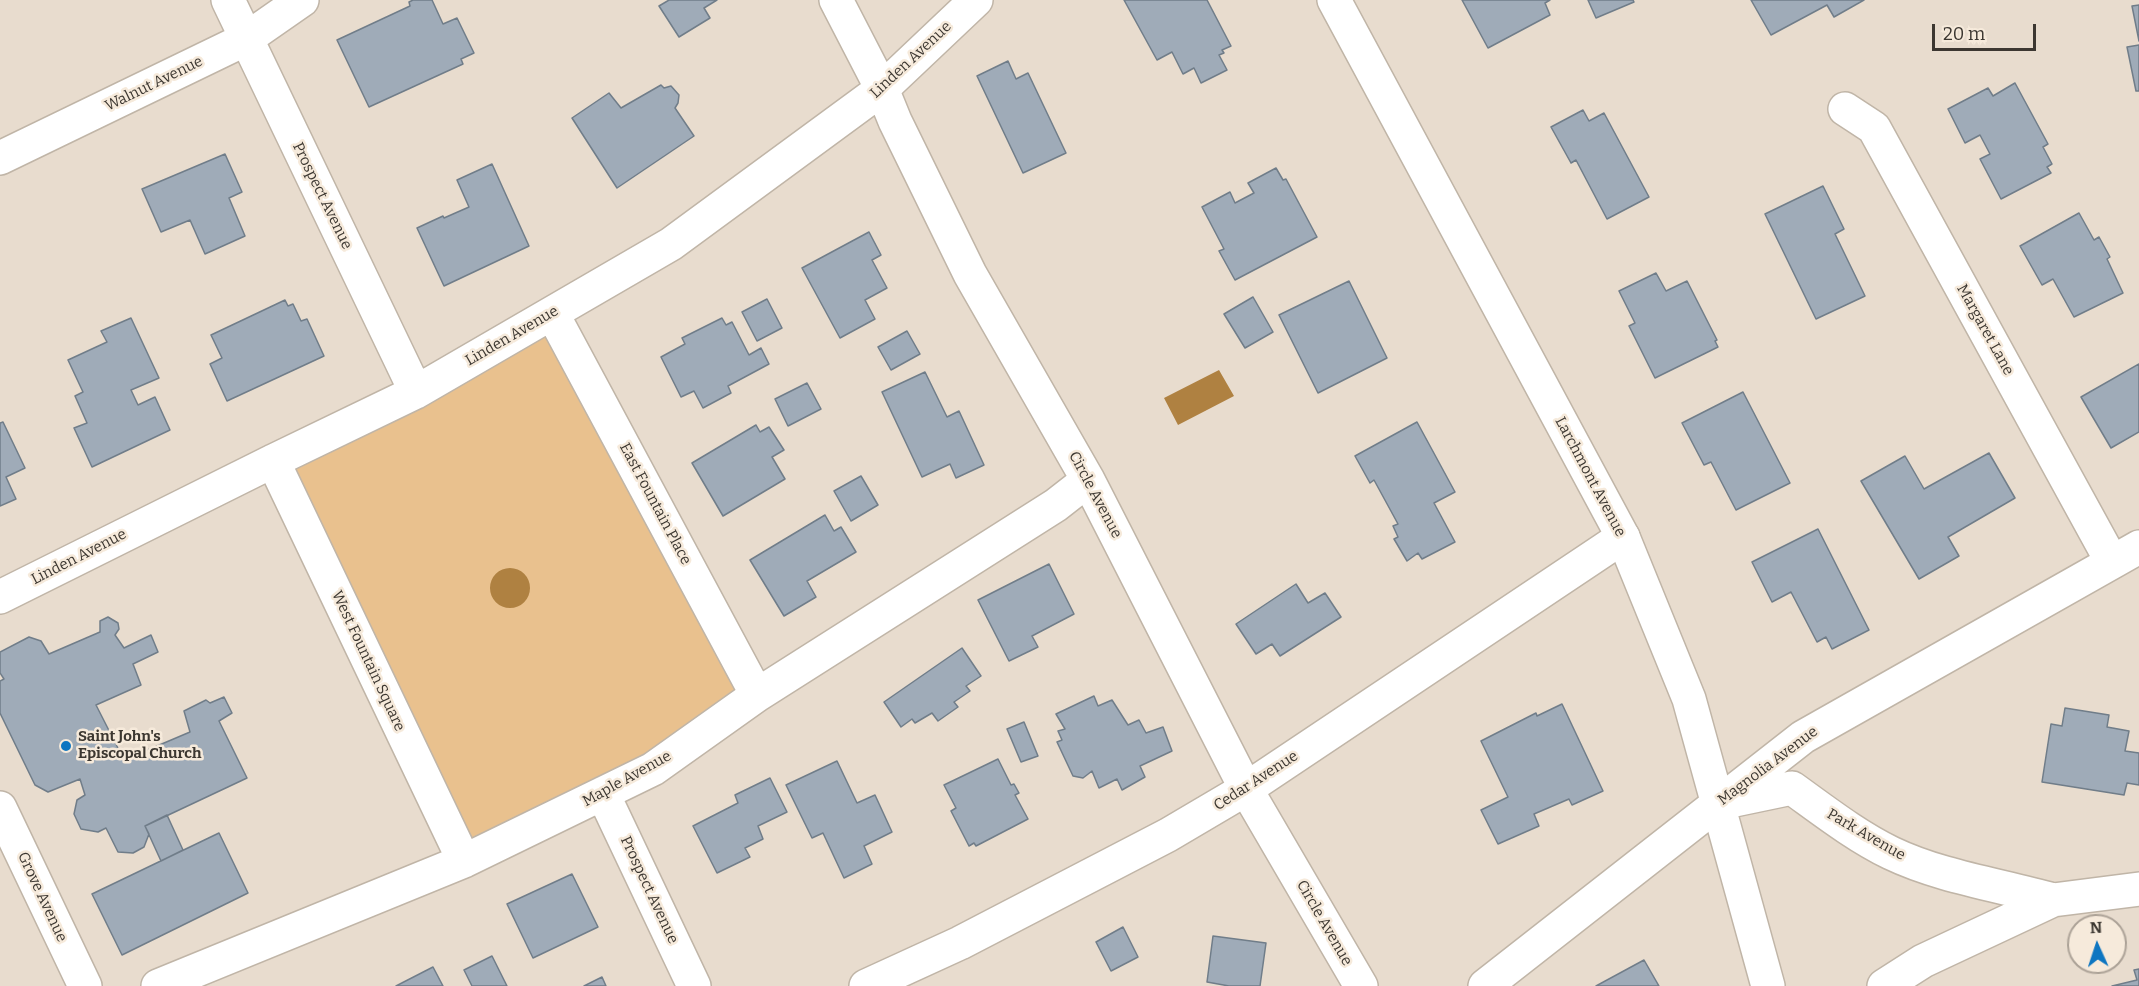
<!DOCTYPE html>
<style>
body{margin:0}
#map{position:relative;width:2139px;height:986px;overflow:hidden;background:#e8dcce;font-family:Bitter,serif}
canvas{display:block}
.north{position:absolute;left:2067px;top:914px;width:60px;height:60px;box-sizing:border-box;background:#f6eadb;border:2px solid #aca297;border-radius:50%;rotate:357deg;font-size:16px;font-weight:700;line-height:24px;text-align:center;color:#3c3731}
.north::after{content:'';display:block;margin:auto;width:21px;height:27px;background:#0e76c1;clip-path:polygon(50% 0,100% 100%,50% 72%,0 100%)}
.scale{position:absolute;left:1932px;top:24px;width:104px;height:27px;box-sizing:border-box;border:3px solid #3c3731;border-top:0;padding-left:8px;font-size:18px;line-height:21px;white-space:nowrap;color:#3c3731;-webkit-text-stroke:4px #f6eadb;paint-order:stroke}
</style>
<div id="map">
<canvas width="2139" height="986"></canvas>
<div class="north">N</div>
<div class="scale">20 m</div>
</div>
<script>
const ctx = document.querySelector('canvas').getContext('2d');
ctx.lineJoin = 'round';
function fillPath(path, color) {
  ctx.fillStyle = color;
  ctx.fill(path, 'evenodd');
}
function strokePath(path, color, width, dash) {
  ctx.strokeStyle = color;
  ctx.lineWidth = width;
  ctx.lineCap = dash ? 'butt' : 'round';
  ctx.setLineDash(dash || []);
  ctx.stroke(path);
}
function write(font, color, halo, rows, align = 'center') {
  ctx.font = font + ' Bitter,serif';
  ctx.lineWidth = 5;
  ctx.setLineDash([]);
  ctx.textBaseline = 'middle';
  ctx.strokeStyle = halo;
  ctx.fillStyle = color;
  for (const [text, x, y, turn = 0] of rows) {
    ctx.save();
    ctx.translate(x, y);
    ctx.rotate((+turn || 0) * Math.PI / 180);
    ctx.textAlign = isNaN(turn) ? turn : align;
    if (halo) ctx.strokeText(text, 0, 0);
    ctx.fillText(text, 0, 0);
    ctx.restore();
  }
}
fillPath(new Path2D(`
 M548,327L745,693L637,766L466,846L286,463Z`), '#e9c18e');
fillPath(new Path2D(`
 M1219,370L1234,396L1178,425L1164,398Z
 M490 588a20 20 0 1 1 40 0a20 20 0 1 1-40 0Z`), '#af8141');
const building = new Path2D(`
 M413,0H432L443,24L457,18L474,53L461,59L463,64L369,107L337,40L410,6L409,2Z
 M669,0H717L704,8L710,18L679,37L659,6Z
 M1124,0H1207L1231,46L1222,50L1224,53L1219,55L1227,70L1201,83L1194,68L1183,74L1172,52L1157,60Z
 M1462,0H1550L1545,3L1550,15L1488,48Z
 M1588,0H1633L1634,2L1596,18Z
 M1751,0H1864L1834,17L1827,5L1771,35Z
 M2139,5V41L2132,6Z
 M2139,45V91H2136L2127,47Z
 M1008,61L1016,79L1028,73L1066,153L1023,173L977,76Z
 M2015,83L2048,144L2043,147L2052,164L2047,167L2051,173L2001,199L1980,159L1990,154L1980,135L1965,143L1948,109L1988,88L1993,96Z
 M661,85L664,88L671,86L679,95L678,103L675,108L694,136L617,188L572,118L609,93L621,108Z
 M1583,110L1589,121L1604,113L1649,197L1607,219L1576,160L1571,163L1551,127Z
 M225,154L242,192L229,198L245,236L205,254L190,220L161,232L142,189Z
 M492,164L529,246L444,286L417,228L443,216L444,218L469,207L457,180Z
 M1276,168L1283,180L1286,179L1317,237L1235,280L1219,251L1224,249L1202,207L1230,192L1235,203L1254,193L1248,183Z
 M1823,186L1844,229L1835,234L1865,296L1816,319L1765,214Z
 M2079,213L2094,240L2099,237L2110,257L2107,259L2123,293L2074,317L2053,279L2042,285L2020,246Z
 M869,232L881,255L872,260L887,288L865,300L875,319L840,338L802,268Z
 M1656,273L1666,291L1687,281L1717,340L1715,341L1718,347L1655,378L1629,326L1635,323L1619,291Z
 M1349,281L1387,358L1318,393L1279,315Z
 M1253,297L1273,332L1245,348L1224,314Z
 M767,299L782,328L757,341L742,312Z
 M285,300L288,306L293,304L301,321L307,319L324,356L227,401L210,364L222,358L211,335Z
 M131,318L159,378L131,390L138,405L155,397L170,430L92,467L74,428L87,423L75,396L83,392L68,360L107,342L101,331Z
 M722,318L726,325L732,322L749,355L761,348L769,364L728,386L731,393L703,408L694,391L681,397L661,357L685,344L682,338Z
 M907,331L920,354L891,370L878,347Z
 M2139,364V432L2111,448L2081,397Z
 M925,372L947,417L959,411L984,465L956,478L950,464L922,477L882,392Z
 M807,383L821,409L788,426L775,399Z
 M1743,392L1790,483L1736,510L1711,462L1704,465L1682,423Z
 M3,422L25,468L6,477L16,499L0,506V423Z
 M1417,422L1455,492L1434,503L1455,542L1422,559L1418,553L1407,561L1394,539L1398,537L1393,526L1398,524L1374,480L1370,483L1355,456Z
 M756,425L760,432L769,427L784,450L772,457L785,479L723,516L692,463Z
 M1989,453L2015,498L1948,537L1959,556L1919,579L1861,481L1905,456L1924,489Z
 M861,476L878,505L851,521L834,491Z
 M825,515L834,531L841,527L856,552L807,581L816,597L784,616L750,560Z
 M1818,529L1869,630L1832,649L1826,637L1817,642L1791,592L1772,602L1752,562Z
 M1049,564L1074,614L1032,636L1038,647L1009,661L978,600Z
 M1296,584L1308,603L1325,593L1341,617L1280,656L1272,644L1256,654L1236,624Z
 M108,617L118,623L119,629L115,635L124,648L151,635L158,652L133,664L141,685L96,705L124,760L190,732L184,711L206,700L210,703L224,697L232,713L219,721L247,778L145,826L149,834L144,847L133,853L118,852L106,828L98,832L81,829L74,814L77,800L85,795L80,779L48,792L35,785L0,713V681L4,679L0,673V652L29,637L41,641L49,654L100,632V621Z
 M962,648L981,676L966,686L970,691L954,702L958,707L938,721L932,713L915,723L912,719L901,727L884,702Z
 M1094,696L1098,706L1112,700L1128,725L1139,720L1146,733L1163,727L1172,751L1140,766L1145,777L1122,790L1117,779L1099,788L1092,771L1083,778L1073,776L1057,742L1062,740L1058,731L1065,729L1056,714Z
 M1562,704L1603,791L1572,805L1569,799L1534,814L1539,826L1498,844L1481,810L1508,797L1481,741L1536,713L1537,716Z
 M2065,708L2109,715L2107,727L2129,731L2125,751L2139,753V785L2127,783L2124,795L2042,782L2051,724L2062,726Z
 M1024,722L1038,756L1021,762L1007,729Z
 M998,759L1011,785L1014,784L1019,793L1015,795L1028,819L976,846L974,843L969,846L951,811L956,808L944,785Z
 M837,761L857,803L875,795L892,832L864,846L872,864L844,878L823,833L812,838L786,785Z
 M770,778L787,812L758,826L763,839L745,848L750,857L717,873L693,826L738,803L735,795Z
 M167,815L183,850L161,861L145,826Z
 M219,833L248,893L122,955L92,894Z
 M572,874L598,927L533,958L507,904Z
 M1123,927L1138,957L1111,971L1096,942Z
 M1213,936L1266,943L1260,986H1229L1207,982Z
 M492,956L507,986H472L464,970Z
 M1644,960L1659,986H1596Z
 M433,967L443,986H396Z
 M2139,969V986H2112L2137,980L2134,970Z
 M602,977L606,986H584Z`);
fillPath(building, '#9fabb8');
strokePath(building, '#707d89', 1.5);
const minor = new Path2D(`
 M228,0L416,392
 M836,0L882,89L895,121L970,274L1088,480L1246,789L1361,986
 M1845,109L1874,128L2112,562
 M0,158L246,39L302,0
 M552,313L757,695
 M273,461L464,861
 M0,597L273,461L416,392L671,244L882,89L976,0
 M603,794L694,986
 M1725,802L1792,788C1824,811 1856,836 1891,853C1941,877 2000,885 2053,900
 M0,808L85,986
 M158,986L464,861L653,769L757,695L1056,505L1088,480
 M866,986L960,943L1168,835L1246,789L1623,537
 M1485,986L1803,737L2139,547
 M1884,986L1923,961L2053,900L2139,889`);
const tertiary = new Path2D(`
 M1334,0L1623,537L1689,699L1768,986`);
strokePath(minor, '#c0b5a7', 36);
strokePath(tertiary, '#c0b5a7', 36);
strokePath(minor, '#fff', 33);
strokePath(tertiary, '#fff', 33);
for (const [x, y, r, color] of [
 [66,746,6,"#0e76c1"]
]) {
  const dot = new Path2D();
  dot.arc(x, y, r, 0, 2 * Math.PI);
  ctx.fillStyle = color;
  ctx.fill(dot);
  strokePath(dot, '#f6eadb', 2);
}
write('15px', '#3c3731', '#f6eadb', [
 ["Linden Avenue",911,60,-43],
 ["Walnut Avenue",154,84,-26],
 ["Prospect Avenue",322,196,64],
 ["Margaret Lane",1985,330,61],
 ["Linden Avenue",512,336,-30],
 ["Larchmont Avenue",1590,477,62],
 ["Circle Avenue",1095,495,62],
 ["East Fountain Place",655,504,62],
 ["Linden Avenue",79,557,-27],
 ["West Fountain Square",368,661,65],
 ["Magnolia Avenue",1768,766,-37],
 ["Maple Avenue",627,779,-29],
 ["Cedar Avenue",1256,781,-33],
 ["Park Avenue",1866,835,30],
 ["Prospect Avenue",649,890,65],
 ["Grove Avenue",42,897,65],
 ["Circle Avenue",1324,923,60]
]);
write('bold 15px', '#3c3731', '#f6eadb', [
 ["Saint John's",78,737],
 ["Episcopal Church",78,754]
], 'left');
</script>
